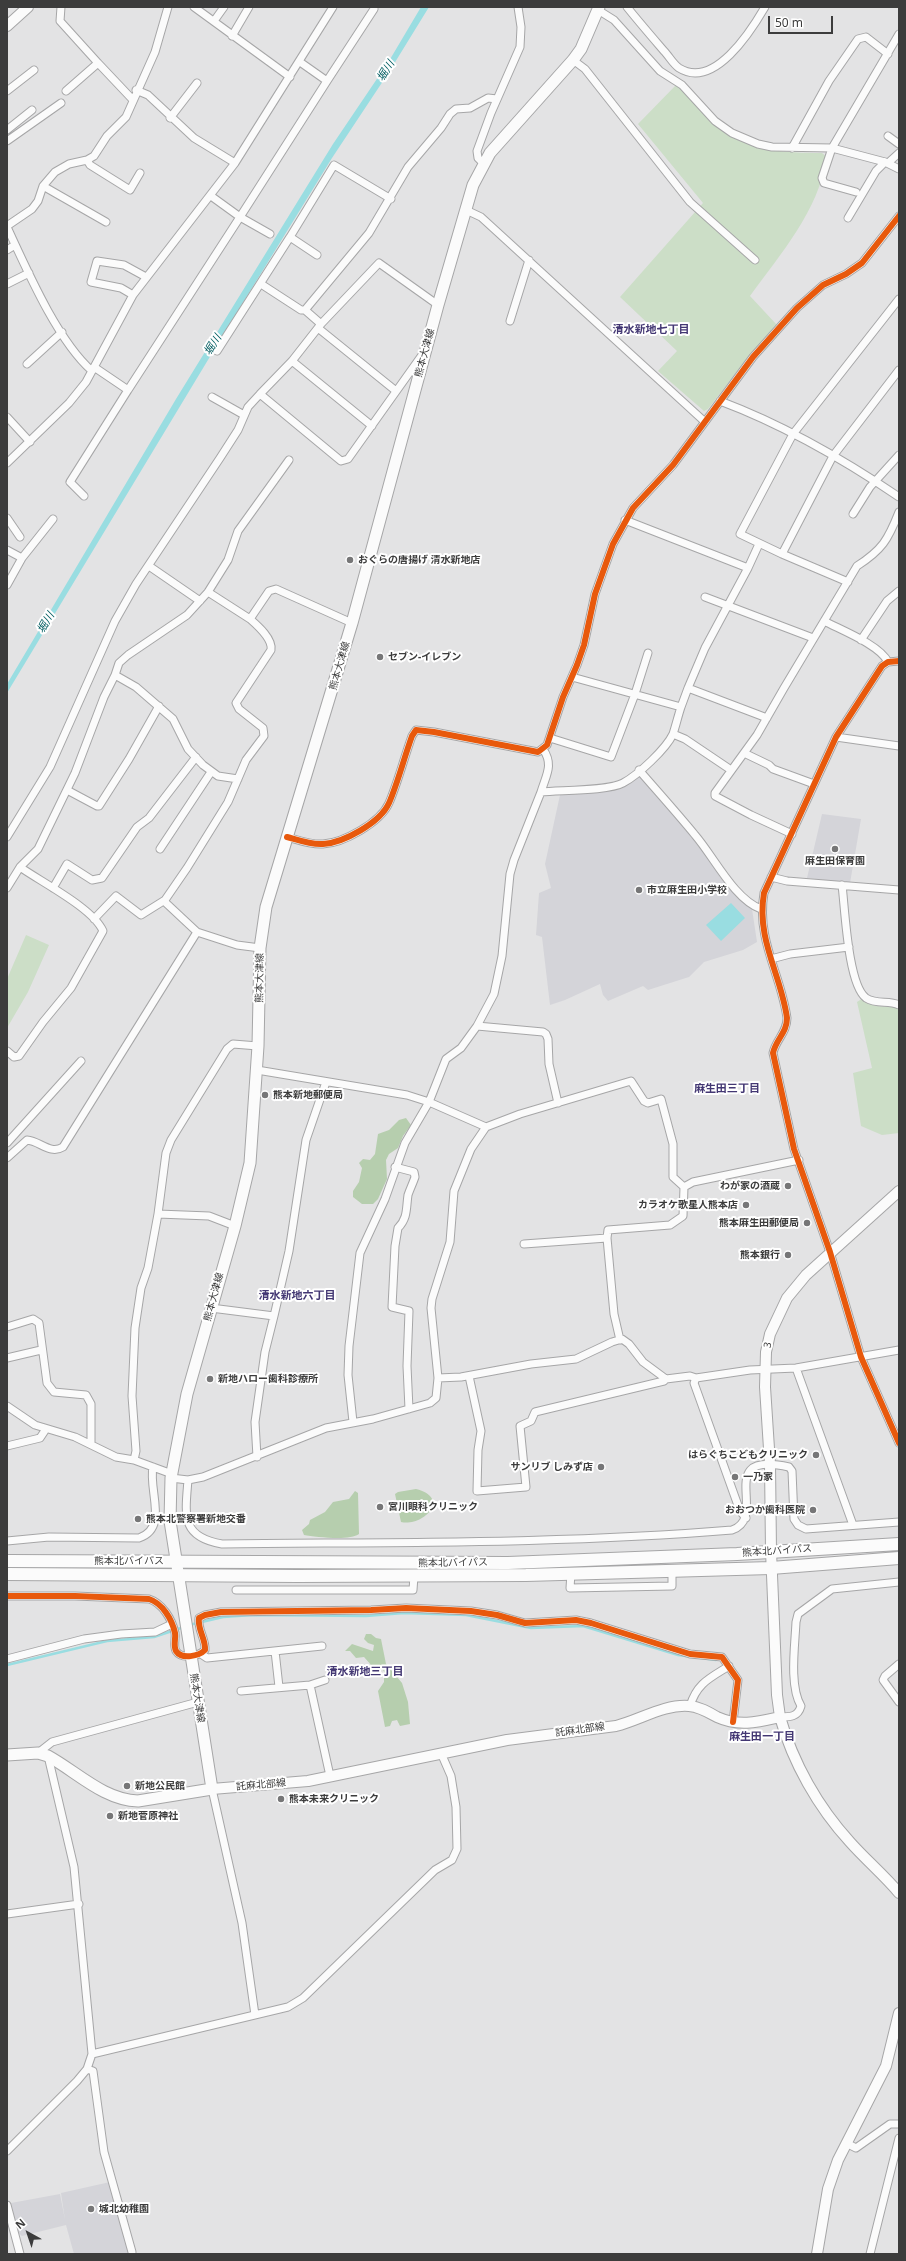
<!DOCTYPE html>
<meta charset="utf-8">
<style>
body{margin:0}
#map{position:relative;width:906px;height:2261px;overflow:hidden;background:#e3e3e4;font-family:"Noto Sans",sans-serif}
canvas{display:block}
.frame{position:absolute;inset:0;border:8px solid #3c3c3c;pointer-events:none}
.north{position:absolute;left:8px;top:2213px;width:40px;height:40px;-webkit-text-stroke:3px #fff;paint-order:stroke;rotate:320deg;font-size:11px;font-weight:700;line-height:16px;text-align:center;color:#3c3c3c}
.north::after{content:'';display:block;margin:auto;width:14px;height:18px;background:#3c3c3c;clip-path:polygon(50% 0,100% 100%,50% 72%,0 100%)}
.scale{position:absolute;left:768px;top:16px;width:65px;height:18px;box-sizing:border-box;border:2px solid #3c3c3c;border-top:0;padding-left:5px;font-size:12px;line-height:14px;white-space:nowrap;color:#3c3c3c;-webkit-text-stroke:3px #fff;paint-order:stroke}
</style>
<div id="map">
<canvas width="906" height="2261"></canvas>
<div class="frame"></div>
<div class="north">N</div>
<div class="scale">50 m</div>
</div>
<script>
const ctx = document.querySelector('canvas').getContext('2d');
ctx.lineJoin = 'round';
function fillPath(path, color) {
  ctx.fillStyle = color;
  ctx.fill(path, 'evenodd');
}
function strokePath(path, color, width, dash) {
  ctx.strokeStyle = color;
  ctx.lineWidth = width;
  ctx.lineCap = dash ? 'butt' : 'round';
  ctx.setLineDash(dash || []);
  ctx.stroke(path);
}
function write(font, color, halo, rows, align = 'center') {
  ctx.font = font + ' "Noto Sans","Noto Sans JP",sans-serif';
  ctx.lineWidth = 4;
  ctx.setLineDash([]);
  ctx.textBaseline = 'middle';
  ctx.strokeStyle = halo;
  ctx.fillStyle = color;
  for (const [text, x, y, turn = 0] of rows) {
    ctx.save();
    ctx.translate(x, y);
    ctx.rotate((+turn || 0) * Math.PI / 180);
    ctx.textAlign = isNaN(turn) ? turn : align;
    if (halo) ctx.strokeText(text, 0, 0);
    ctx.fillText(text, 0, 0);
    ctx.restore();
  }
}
fillPath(new Path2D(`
 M637,776L641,777L691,833L737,896L752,909L757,942L743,950L704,962L689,977L648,990L643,986L608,1001L603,995L600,984L565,1000L550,1005L542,937L536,935L539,893L551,888L545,864L560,795L615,790Z
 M822,814L861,819L850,883L807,878Z
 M110,2182L131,2254H74L66,2225L22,2236L18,2233L11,2203L60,2194L65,2220L61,2193Z`), '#d4d4d9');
fillPath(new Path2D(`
 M677,84C689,97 705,118 719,128C752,151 784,153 822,153L827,157C818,212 781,253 750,296L777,325L745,361L708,409L704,411L658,371L677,351L620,297L703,203L638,124Z
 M26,935L49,945L28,992L7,1028V979Z
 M863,998L875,1006L895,1007L899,1010V1133L882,1135L861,1126L853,1073L872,1068L857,1002Z`), '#ccdec7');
fillPath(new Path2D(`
 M406,1118L411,1125L403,1136L398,1148L389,1154L386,1160L387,1179L378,1199L373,1204H362L353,1197V1191L359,1182L362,1168L359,1163L363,1159L370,1160L375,1154L378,1134L389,1130L399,1120Z
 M416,1489C452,1498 423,1527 401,1522L395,1494L398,1492Z
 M355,1491L358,1493L359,1534C350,1541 316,1537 304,1535L302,1530L309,1524L310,1520L325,1512L333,1502L349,1499Z
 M366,1634H371L376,1638L381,1639L386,1664L402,1683L408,1702L410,1724L400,1726L397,1720L392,1721L390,1726L385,1727L378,1691L384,1682V1671L378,1665L372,1666L364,1657L356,1658L350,1651H345L352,1644L373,1651L374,1645L368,1643L364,1639Z`), '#b6ceae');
fillPath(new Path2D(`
 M421,7H429L389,72L332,158L220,340L7,693V684L176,399L333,144L389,61Z
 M731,903L745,918L721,941L706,925Z`), '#99dde1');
strokePath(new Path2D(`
 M189,1625L223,1617L253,1615L366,1616L404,1613L466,1615L531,1628L583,1626L678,1655L716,1660
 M7,1665L107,1641L154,1637L184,1627`), '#99dde1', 2.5);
const street = new Path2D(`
 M61,7L60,21L98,63
 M194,7L290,77
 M627,7C639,22 652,37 664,51C669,56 673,64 679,68C714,90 751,31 765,7
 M598,10L614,20L660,71L682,85L715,121L732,133L758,144L772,147L832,148L885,162L899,169
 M214,21L224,7
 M232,36L249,7
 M573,60L585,69L690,202L755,260
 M327,81L374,9
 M136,90L148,95L194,138L235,163
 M7,91L34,70
 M66,91L98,63L133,100
 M170,118L197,83
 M7,130L32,110
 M888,136L899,144
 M7,141L61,103
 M792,148L829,81L858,39L866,37L888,54
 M87,160L90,165L130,190L140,173
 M483,163L478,158L477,151L491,113L520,47L521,27L518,7
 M888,163L899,153
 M43,186L106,222
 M856,192L824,183L822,178L832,148L899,34
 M466,210L481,217L705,422
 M848,218L876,171L885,162
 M7,226L32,209L38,201L43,186L55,172L69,164L87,160L94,156L107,136L126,117L155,52L168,7
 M7,227C27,270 57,340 92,371
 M270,234L240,217L327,81L300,62
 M7,250L15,245
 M317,255L290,237L334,165L391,199
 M7,284L29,273
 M261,284L301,310H305L369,233L408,167L441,128L450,114L456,109L470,108L488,98L497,99
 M133,295L121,288L91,282L97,261L124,265L146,277
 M305,310L321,324
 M510,321L529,260
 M318,328L396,391
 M217,351L290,237
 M422,355L348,459L341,461L260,394L292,361L321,324L379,263L438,305
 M292,361L372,426
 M27,364L62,332
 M128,390L240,217L211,196
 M212,397L244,415
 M720,401C784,425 843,459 899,497
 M7,417L30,442
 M7,463L69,403L86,382L133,295L235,163L333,7
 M84,496L70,482L128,390L94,367
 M853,514L870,487L899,455
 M7,518L20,537
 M625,520L748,568
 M7,550L22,558
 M782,554L740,534L793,434L899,299
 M149,566L200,601
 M848,582L782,554L833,456L899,370
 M7,585L22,558L53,519
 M208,592L250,619
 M705,597L813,638
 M824,621C841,630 880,645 888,662
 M861,640L887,601L899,591
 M899,661L888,662L882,666L836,737L764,893C756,940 781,974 787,1018C787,1033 776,1039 773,1053L794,1149L830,1252L861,1357L899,1443
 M115,675L119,663L128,655L187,615L208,592L228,560L238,531L289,460
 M572,677L681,707L688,688L767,718
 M688,688L705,648L748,568L759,544
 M673,734L685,739L731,770
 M836,737L899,746
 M550,738L611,757L635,694L648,653
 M744,753L769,765L773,769L814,784
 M639,770C658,792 677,813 695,835C714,857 734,899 761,909
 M67,790L97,806H99L129,759L159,706
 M541,792C546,775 554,765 543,749
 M792,834L751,815L715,796V793L757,735L784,688L857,566C882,550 888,540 899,512
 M7,837L50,767L115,621L136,584L220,458L238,430L248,407L260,394
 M287,837C298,840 311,845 323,844C343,843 380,823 389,803C398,782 404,758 412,736L416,730L434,732L538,752L547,745L563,697L577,665L584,645L595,594L613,544L633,508L673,465L753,357L797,308L823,285L846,274L862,263L899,216
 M160,849L211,772
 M771,877L787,881L899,890
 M842,885C845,909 848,985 866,998C877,1005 888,1000 899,1005
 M7,888L20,867L38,849L75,773L104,697L115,675L136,687L173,719L188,749L203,765L218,776L238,779
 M53,888L67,864L92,880L102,878L137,827L149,818L196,757
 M165,900L166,903L197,932L237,945L260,948
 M94,919L116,896L141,915L165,900L187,868L228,802L246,760L264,736L263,728L239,709L236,703L271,650C273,639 258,626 250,619L269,591L276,589L352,623
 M771,959L790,954L849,947
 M477,1026L494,994L502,956L510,874L514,860L541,792C560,790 608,791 623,783C638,775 666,749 673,734C676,725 678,716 681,707
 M7,1051L14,1057L19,1056L43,1022L71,988L103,931C93,908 41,882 20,867
 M257,1070L407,1095L429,1102L486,1127L520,1114L631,1081L644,1101L648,1103L661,1099L673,1144V1177L684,1187
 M7,1143L81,1061
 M7,1158L27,1140C40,1141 50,1155 63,1147L197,932
 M395,1167L414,1172L415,1177C413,1183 410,1189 408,1195C406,1208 408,1218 398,1228L395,1246L392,1307L409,1311L407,1366L409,1409
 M235,1226L209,1216L158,1214L166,1153L171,1140L227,1049L233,1044L258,1046
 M524,1244L607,1238
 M211,1308L274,1316L265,1352L255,1422L257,1457
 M274,1316L289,1251L306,1140L326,1082
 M7,1327L33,1319L39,1323L47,1383L54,1392L86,1395L91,1404V1444
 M620,1340L614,1314L607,1238L608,1230L670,1225L683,1216L684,1187L693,1182L799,1160
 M7,1358L41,1350
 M796,1368L853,1525
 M469,1376L481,1431L478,1450L477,1491L526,1487L520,1426L531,1421L535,1412L664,1381L666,1379L690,1376L696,1378L750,1370L796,1368L899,1350
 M438,1378L431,1308L432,1299L450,1242L454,1191L471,1149L486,1127
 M696,1378L694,1383L740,1511L746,1518
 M7,1406L35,1425L75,1437L116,1457L134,1460L172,1474
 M353,1422L348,1375L349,1346L360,1253L385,1199L405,1143L429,1102L446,1059L461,1048L477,1026L543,1032L546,1034L548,1039L549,1064L558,1103
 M7,1446L40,1438L46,1429
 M134,1460L136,1451L132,1396L135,1328L141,1288L148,1268L158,1214
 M171,1478L188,1480L203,1477L326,1428L373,1419L430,1403L436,1398L438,1378L461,1377L531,1364L576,1359L612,1342L622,1339L629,1344L643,1362L666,1379
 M188,1480C185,1516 181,1537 222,1544C393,1542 563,1544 732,1530C770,1517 712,1450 789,1467L792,1471L794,1519L798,1525L806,1529L899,1522
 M7,1541L49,1537L139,1538C169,1528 148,1490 153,1467
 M571,1573L570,1588L672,1586V1571
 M236,1590H413L414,1576
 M7,1596H75L149,1599C162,1603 172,1619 175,1633C176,1639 173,1645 176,1651C182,1660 199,1656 205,1650C206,1639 197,1629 199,1618L205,1615L221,1612L371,1610L406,1608L471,1611L497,1615L525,1623L576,1620L591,1623L690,1654L722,1657L738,1680L733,1722
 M275,1651L279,1687
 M201,1654L207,1658L322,1646
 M7,1659L84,1639L121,1634L155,1632L172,1624
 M899,1664L885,1676L883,1680L899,1702
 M325,1680L310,1685L330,1776
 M241,1691L310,1685
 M690,1706C697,1683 710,1678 729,1666
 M780,1717C790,1717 798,1717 801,1706C789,1686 795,1645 796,1622L798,1614L832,1589L899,1582
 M38,1753L52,1742L198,1702
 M212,1789L242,1923L255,2015
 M7,1914L79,1904
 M92,2054L288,2007L303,1998L435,1870L452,1860L457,1849L456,1807L451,1776L441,1753
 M87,2069L93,2071L104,2152L132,2252
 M846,2143L856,2148L890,2124H899
 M7,2151L77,2081L87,2069L92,2054L74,1867L48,1756
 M7,2205L20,2254
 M870,2254L899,2138`);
const secondary = new Path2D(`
 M7,26L28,7
 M780,1717C793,1763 818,1807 850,1842C866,1860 884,1875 899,1893
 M212,1789L308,1781L507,1740L616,1726C640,1720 664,1704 689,1706C700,1707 708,1712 717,1717C739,1727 758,1722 780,1717L777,1695L771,1551L770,1464L765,1387L766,1352L770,1334L787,1298L806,1275L899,1191
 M817,2254L828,2189L838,2160L886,2066L899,2013`);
const primary = new Path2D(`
 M7,1755L38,1753L48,1756C77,1772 104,1800 138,1801L212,1789L170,1521L171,1478L187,1394L235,1226L250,1163L258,1046L260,948L266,907L352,623L438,305L473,185L490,153L573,60L581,49L599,7`);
const highway = new Path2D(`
 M7,1561L508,1563L737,1554L899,1544
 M7,1574L297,1576L526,1575L771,1568L899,1558`);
strokePath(street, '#a6a6a7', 9);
strokePath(secondary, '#a6a6a7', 12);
strokePath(primary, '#a6a6a7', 13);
strokePath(highway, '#a6a6a7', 14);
strokePath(street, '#fbfbfb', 7);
strokePath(secondary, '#fbfbfb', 10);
strokePath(primary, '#fbfbfb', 11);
strokePath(highway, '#fbfbfb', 12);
strokePath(new Path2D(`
 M899,661L888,662L882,666L836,737L764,893C756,940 781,974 787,1018C787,1033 776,1039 773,1053L794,1149L830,1252L861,1357L899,1443
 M287,837C298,840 311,845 323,844C343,843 380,823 389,803C398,782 404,758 412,736L416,730L434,732L538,752L547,745L563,697L577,665L584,645L595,594L613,544L633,508L673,465L753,357L797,308L823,285L846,274L862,263L899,216
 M7,1596H75L149,1599C162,1603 172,1619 175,1633C176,1639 173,1645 176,1651C182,1660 199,1656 205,1650C206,1639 197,1629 199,1618L205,1615L221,1612L371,1610L406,1608L471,1611L497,1615L525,1623L576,1620L591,1623L690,1654L722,1657L738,1680L733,1722`), '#e8590c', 6);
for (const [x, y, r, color] of [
 [350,560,4,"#767677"],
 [380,657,4,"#767677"],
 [835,849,4,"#767677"],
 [639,890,4,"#767677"],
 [265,1095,4,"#767677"],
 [788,1186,4,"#767677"],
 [746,1205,4,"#767677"],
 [807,1223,4,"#767677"],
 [788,1255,4,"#767677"],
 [210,1379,4,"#767677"],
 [816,1455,4,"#767677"],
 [601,1467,4,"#767677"],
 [735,1477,4,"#767677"],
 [380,1507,4,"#767677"],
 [813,1510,4,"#767677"],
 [138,1519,4,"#767677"],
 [127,1786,4,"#767677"],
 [281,1799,4,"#767677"],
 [110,1816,4,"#767677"],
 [91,2209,4,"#767677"]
]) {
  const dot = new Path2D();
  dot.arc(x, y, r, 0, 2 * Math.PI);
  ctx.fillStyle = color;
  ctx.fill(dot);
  strokePath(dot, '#fff', 1.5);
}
write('10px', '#3c3c3c', '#fff', [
 ["熊本大津線",425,353,-75],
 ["熊本大津線",340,666,-74],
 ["熊本大津線",260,978,-89],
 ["熊本大津線",214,1297,-75],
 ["3",768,1345,-78],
 ["熊本北バイパス",777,1551,-4],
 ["熊本北バイパス",129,1561],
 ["熊本北バイパス",453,1563,-1],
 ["熊本大津線",197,1698,81],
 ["託麻北部線",580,1730,-8],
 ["託麻北部線",261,1785,-5]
]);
write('bold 10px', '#3c3c3c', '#fff', [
 ["おぐらの唐揚げ 清水新地店",358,560],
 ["セブン-イレブン",388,657],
 ["麻生田保育園",835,861,"center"],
 ["市立麻生田小学校",647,890],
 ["熊本新地郵便局",273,1095],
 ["わが家の酒蔵",780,1186,"right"],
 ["カラオケ歌星人熊本店",738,1205,"right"],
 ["熊本麻生田郵便局",799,1223,"right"],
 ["熊本銀行",780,1255,"right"],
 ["新地ハロー歯科診療所",218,1379],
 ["はらぐちこどもクリニック",808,1455,"right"],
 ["サンリブ しみず店",593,1467,"right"],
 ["一乃家",743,1477],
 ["宮川眼科クリニック",388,1507],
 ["おおつか歯科医院",805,1510,"right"],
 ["熊本北警察署新地交番",146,1519],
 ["新地公民館",135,1786],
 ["熊本未来クリニック",289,1799],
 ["新地菅原神社",118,1816],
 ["城北幼稚園",99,2209]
], 'left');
write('italic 11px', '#055f63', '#fff', [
 ["堀川",386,71,-58],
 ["堀川",213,345,-58],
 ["堀川",46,623,-59]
]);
write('bold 11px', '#433773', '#fff', [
 ["清水新地七丁目",651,330],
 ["麻生田三丁目",727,1089],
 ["清水新地六丁目",297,1296],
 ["清水新地三丁目",365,1672],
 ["麻生田一丁目",762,1737]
]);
</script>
